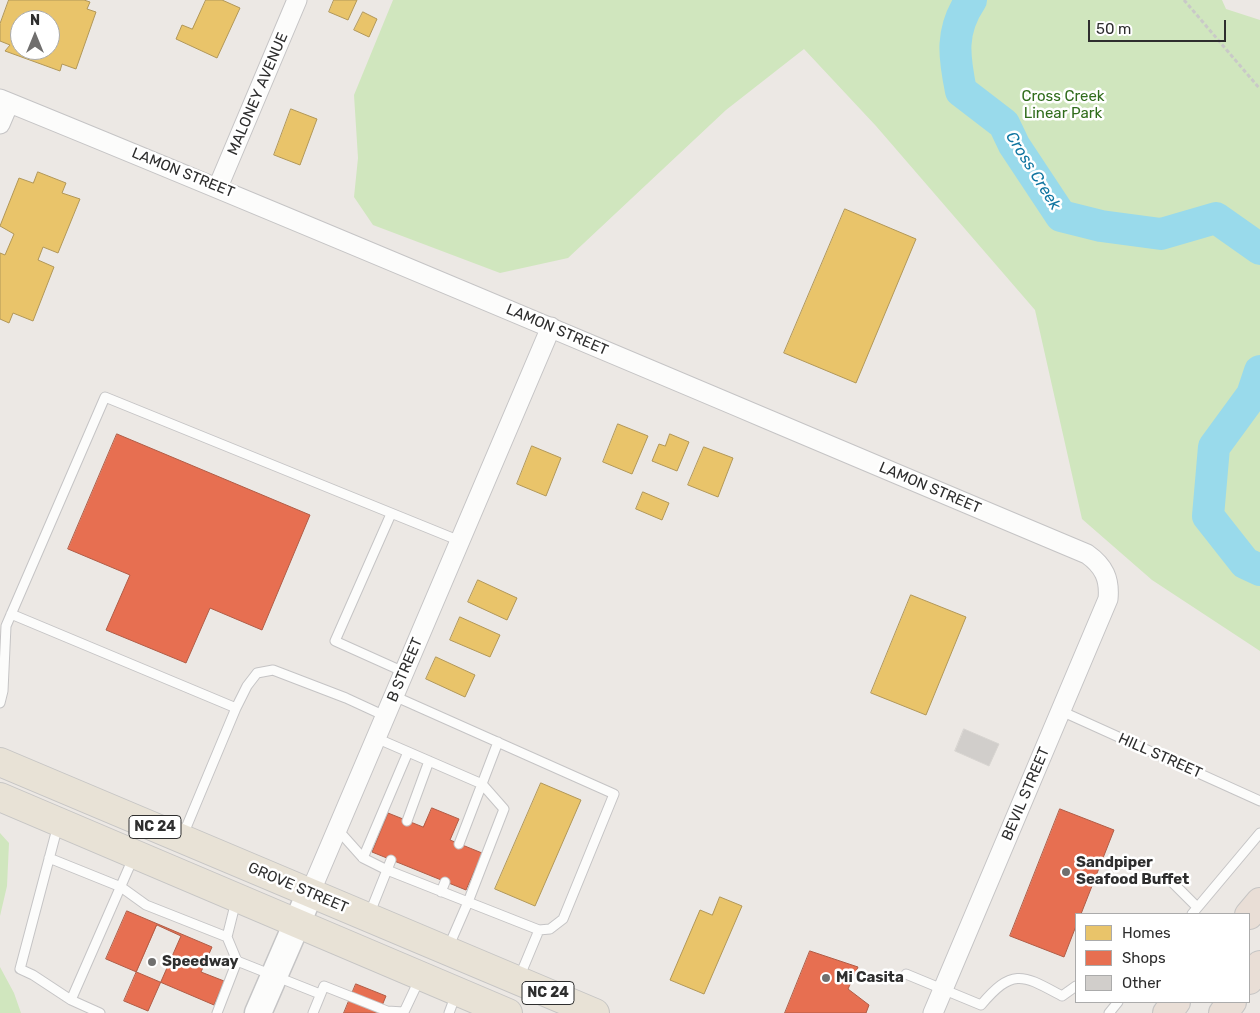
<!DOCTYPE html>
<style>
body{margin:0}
#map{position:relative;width:1260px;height:1013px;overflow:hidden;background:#ece8e4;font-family:Rubik,sans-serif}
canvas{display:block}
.legend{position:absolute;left:1075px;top:913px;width:175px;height:90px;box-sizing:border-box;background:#fff;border:1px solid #ababab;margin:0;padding:6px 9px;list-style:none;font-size:15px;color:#2e2e2e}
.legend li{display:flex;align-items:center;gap:10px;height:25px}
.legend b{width:25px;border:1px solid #ababab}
.north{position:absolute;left:10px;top:10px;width:50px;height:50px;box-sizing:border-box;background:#fff;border:1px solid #ababab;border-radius:50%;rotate:0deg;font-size:14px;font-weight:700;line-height:20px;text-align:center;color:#2e2e2e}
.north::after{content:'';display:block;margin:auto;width:18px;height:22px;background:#706f6e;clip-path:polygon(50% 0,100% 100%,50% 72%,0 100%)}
.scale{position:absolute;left:1088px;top:20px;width:138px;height:22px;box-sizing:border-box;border:2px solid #2e2e2e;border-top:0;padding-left:6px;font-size:15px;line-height:18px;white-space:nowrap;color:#2e2e2e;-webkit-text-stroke:4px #fff;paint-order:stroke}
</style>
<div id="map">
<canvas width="1260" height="1013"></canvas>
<ul class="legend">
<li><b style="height:14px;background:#e9c46a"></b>Homes</li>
<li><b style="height:14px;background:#e76f51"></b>Shops</li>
<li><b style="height:14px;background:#d1cecb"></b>Other</li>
</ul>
<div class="north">N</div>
<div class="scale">50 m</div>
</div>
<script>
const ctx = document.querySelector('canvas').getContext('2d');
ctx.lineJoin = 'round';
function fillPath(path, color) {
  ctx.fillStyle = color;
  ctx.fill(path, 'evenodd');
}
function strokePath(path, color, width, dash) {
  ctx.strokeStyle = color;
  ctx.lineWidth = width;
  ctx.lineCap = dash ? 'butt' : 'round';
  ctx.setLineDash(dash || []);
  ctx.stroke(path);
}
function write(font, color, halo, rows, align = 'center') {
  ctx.font = font + ' Rubik,sans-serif';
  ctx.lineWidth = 5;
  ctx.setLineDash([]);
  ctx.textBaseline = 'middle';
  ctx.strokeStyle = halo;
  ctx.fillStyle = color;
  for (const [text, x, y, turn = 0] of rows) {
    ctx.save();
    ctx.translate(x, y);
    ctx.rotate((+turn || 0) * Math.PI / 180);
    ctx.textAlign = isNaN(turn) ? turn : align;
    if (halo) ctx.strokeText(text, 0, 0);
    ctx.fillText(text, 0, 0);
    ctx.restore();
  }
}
fillPath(new Path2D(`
 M393,0H1222L1226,9L1260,20V651L1152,580L1082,519L1035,310L876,126L804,49L726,110L568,258L500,273L373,225L354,197L358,158L354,95Z
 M0,833L9,843L7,886L0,916Z
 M0,967L14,993L21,1013H0Z`), '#d0e6be');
const homes = new Path2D(`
 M9,0H84L90,2L87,9L96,12L76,69L62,64L60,71L5,51L10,45L0,41V24ZM20,20H50V50H20Z
 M206,0H222L240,8L217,58L176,39L182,25L192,29Z
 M334,0H357L348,20L329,12Z
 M363,12L377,19L369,37L354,30Z
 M291,109L317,119L300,165L274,155Z
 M38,172L66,183L62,193L80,199L58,253L43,247L38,260L54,267L33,321L13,313L9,323L0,319V253L5,255L14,234L0,226L19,178L33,183Z
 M845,209L916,239L856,383L784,353Z
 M618,424L648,436L632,474L603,462Z
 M670,434L689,442L677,471L652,461L659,444L665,446Z
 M532,446L561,458L546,496L517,484Z
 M704,447L733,458L718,497L688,485Z
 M643,492L669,503L662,520L636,509Z
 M478,580L517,598L507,620L468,602Z
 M911,595L966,617L926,715L871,693Z
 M460,617L500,635L490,657L450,640Z
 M436,657L475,675L465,697L426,679Z
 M541,783L581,800L535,906L495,889Z
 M720,897L742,906L704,994L670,980L700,910L712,915Z`);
fillPath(homes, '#e9c46a');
strokePath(homes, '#b19758', 1);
const shops = new Path2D(`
 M117,434L310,515L262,630L210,608L186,663L106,630L130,575L68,549Z
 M432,808L459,819L450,840L482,853L466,890L372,852L388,813L423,827Z
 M1060,809L1114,830L1081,914H1076V926L1064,957L1010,936Z
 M127,911L212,947L201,972L224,981L214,1005L106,959Z
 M157,925L181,936L148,1011L124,1001Z
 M810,951L858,967L848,989L869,1005L866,1013H785Z
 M356,984L386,996L379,1013H344Z`);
fillPath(shops, '#e76f51');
strokePath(shops, '#b05c46', 1);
strokePath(new Path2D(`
 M971,0C950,31 954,57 961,91L1004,124L1014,145L1061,216L1101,226L1161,234L1216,218L1260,249
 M1260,371L1252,395L1214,447L1208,516L1245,563L1260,570`), '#99daeb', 32);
const building = new Path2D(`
 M964,729L999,744L989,766L955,751Z`);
fillPath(building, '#d1cecb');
strokePath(building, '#d7d4d0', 1);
const lane = new Path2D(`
 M391,514L335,641L404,672
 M11,614L236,708L183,835
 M394,696L614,794L563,919L550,929L539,930L519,978
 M0,703L3,691L6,626L105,397L460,541
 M236,708L247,686L257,673L273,670L346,698L385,716
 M1061,711L1260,801
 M376,738L482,784L504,809L468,902L539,930
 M408,752L363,858L387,870L468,902L448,948
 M407,821L429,761
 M58,825L20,969L33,975L71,1000L100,1013
 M338,830L363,858
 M459,844L498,742
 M49,858L121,887L146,905L227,937
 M1170,880L1197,907
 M441,892L445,882
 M1192,914L1260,833
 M369,915L391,860
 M237,961L320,994
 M906,974L981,1005C1013,967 1023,975 1062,996L1076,986
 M71,1000L134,856
 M387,1011L404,1012L420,978
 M217,1013L237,961L227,937L236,901
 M313,1013L324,986L387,1011L386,1013
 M449,1013L456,994
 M1109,1013L1118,1002`);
const street = new Path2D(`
 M0,99C364,247 725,402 1087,554C1104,566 1110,579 1108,599L933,1013
 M0,124L9,103
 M218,187L297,0
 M310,893L551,327`);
const secondary = new Path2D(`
 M258,1013L310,893`);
const primary = new Path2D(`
 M0,762L595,1013
 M0,797L508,1013`);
const highway = new Path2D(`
 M1249,915L1260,902
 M1249,980L1260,965
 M1167,1013L1176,1002
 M1223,1013L1232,1002`);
strokePath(lane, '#c5c4c5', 11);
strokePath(street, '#c5c4c5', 21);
strokePath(secondary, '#c5c4c5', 29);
strokePath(primary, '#c6c5c4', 30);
strokePath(highway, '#c6c5c4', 30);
strokePath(new Path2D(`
 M1184,0L1260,89`), '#c9c9c8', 3, [4, 2.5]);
strokePath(lane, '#fcfcfb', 9);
strokePath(street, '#fcfcfb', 19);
strokePath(secondary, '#fcfcfb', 26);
strokePath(primary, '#e8e2d6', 28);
strokePath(highway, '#e9ded6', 28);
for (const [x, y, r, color] of [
 [1066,872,5,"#706f6e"],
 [152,962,5,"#706f6e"],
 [826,978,5,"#706f6e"]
]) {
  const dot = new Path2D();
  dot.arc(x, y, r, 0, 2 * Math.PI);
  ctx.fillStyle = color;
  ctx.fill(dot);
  strokePath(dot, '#fff', 2);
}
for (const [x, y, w] of [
 [155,827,52],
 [548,993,52]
]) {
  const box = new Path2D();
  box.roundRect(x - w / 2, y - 11.5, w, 23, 4);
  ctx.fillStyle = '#fff';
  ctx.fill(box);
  strokePath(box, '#2e2e2e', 1);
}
write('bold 14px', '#2e2e2e', null, [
 ["NC 24",155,827],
 ["NC 24",548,993]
]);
write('15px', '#2e2e2e', '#fff', [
 ["MALONEY AVENUE",258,94,-67],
 ["LAMON STREET",183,173,22],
 ["LAMON STREET",557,330,23],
 ["LAMON STREET",930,488,23],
 ["B STREET",405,670,-67],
 ["HILL STREET",1160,756,24],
 ["BEVIL STREET",1026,794,-67],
 ["GROVE STREET",298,888,23]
]);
write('15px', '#306c1c', '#fff', [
 ["Cross Creek",1063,97],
 ["Linear Park",1063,114]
]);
write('bold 15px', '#2e2e2e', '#fff', [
 ["Sandpiper",1076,863],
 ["Seafood Buffet",1076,880],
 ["Speedway",162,962],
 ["Mi Casita",836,978]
], 'left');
write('italic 16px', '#0f75a0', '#fff', [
 ["Cross Creek",1033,171,58]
]);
</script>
